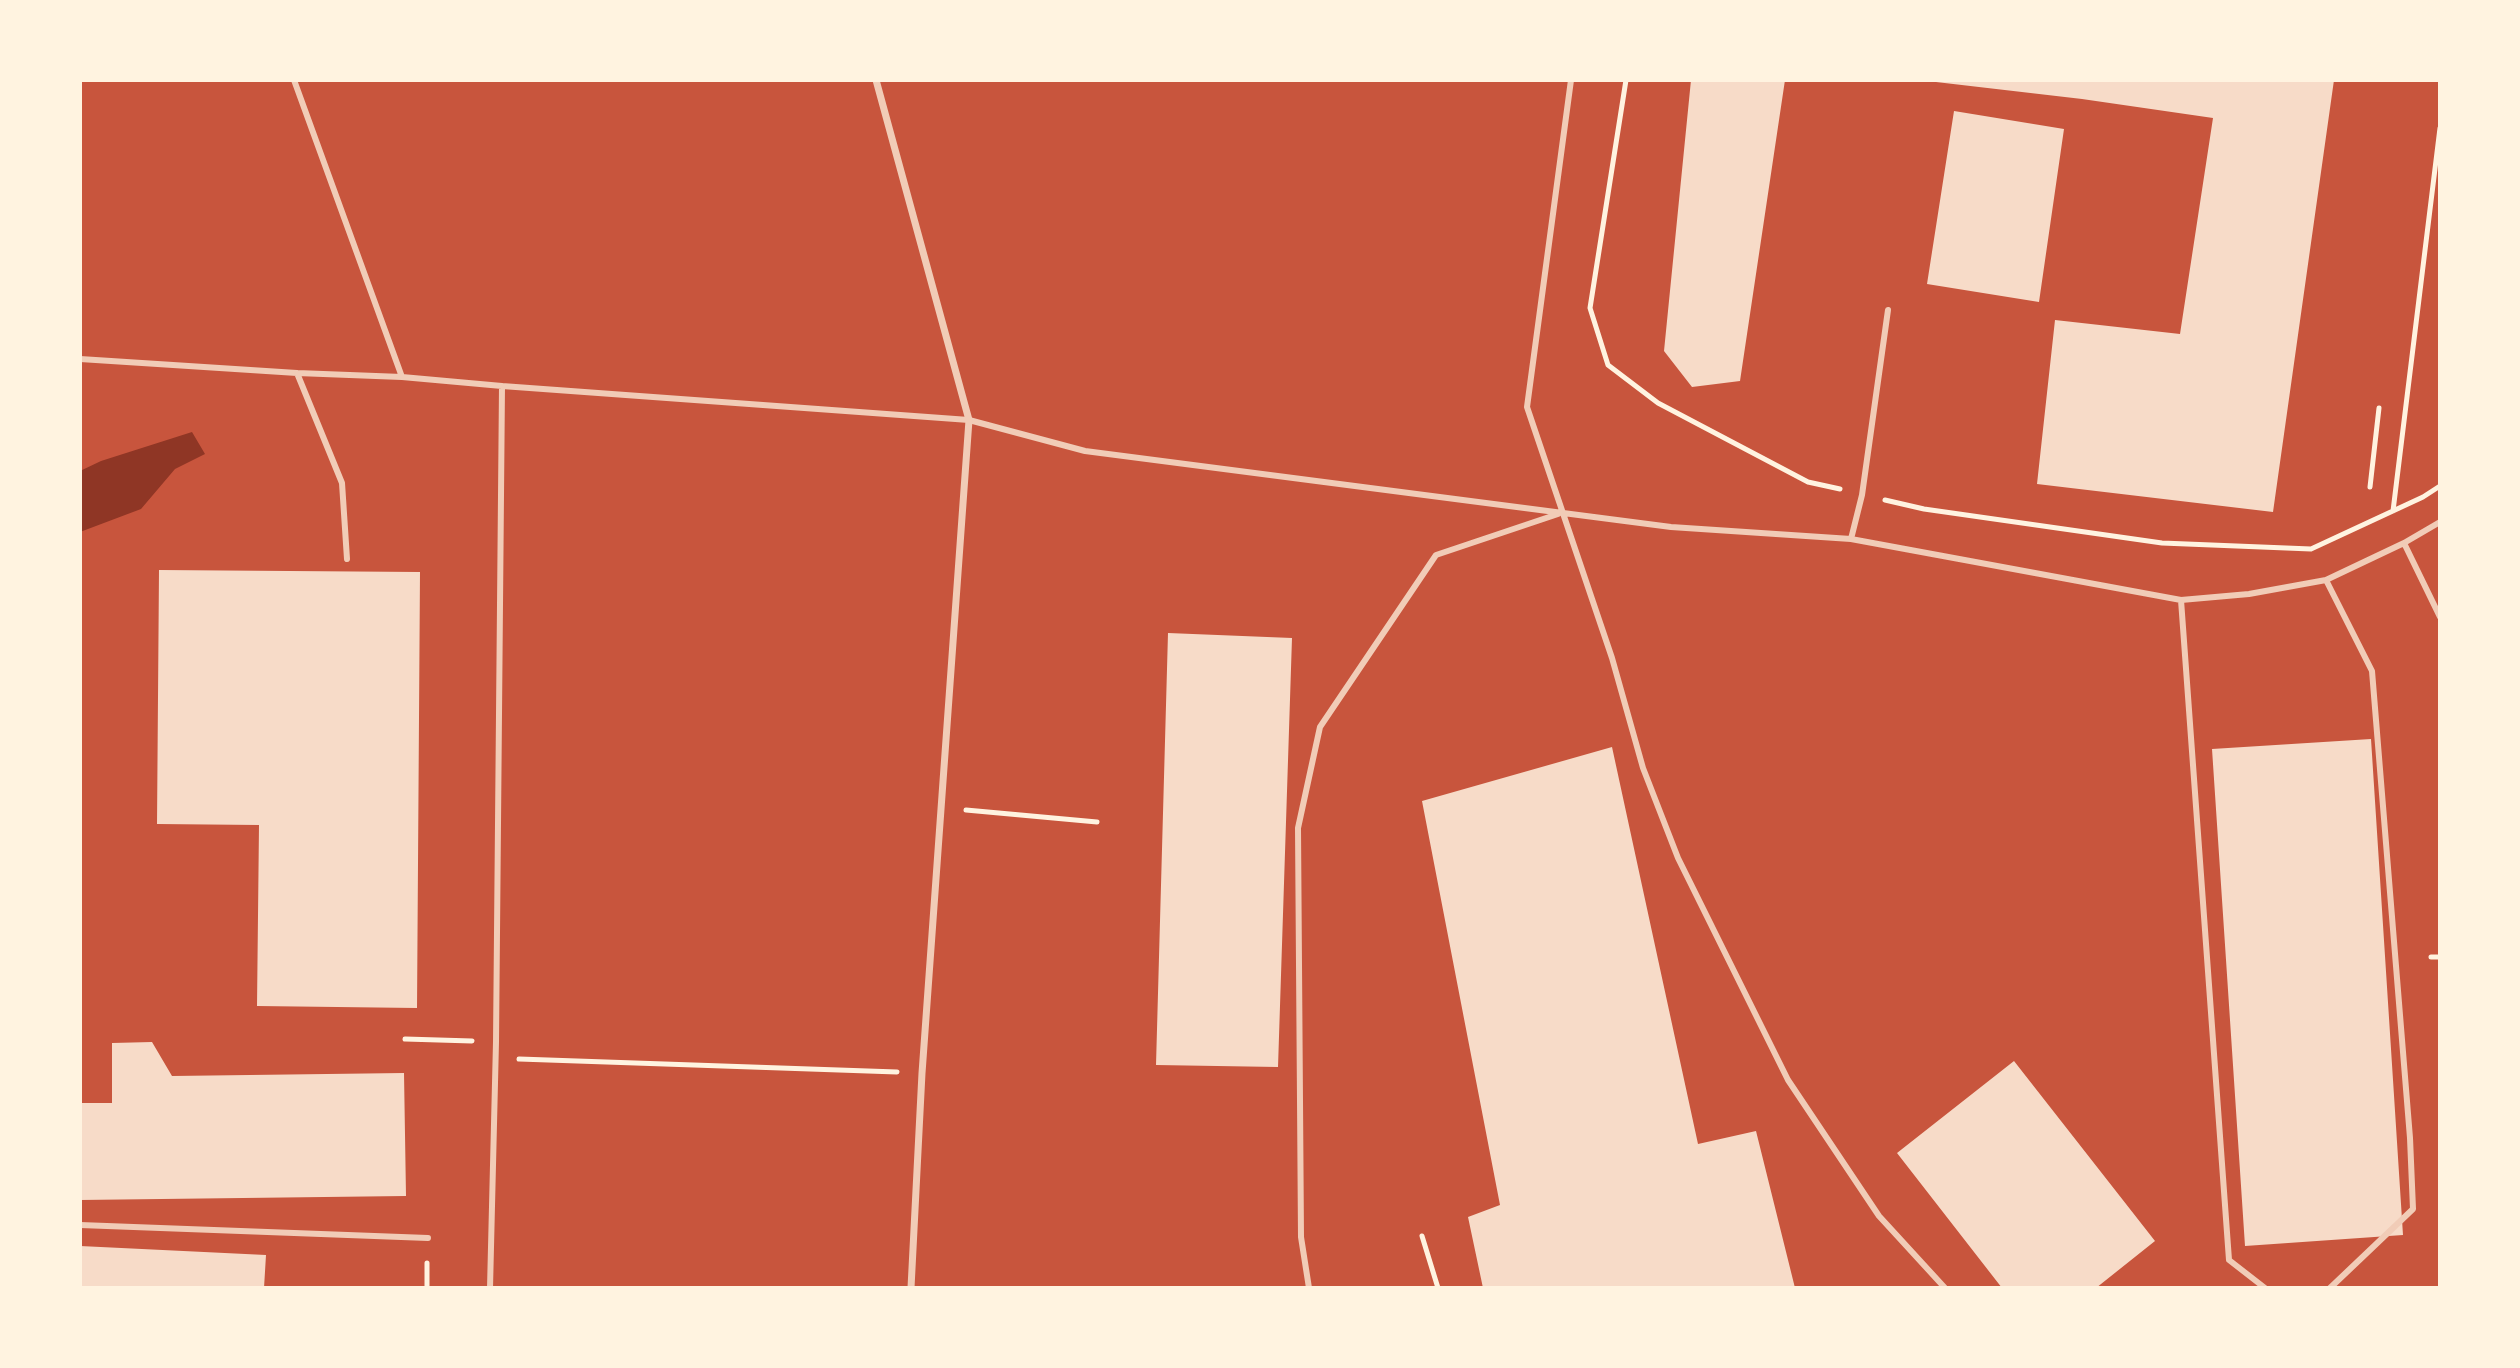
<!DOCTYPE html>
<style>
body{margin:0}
#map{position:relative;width:2520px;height:1368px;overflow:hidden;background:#c8553d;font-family:"Noto Sans",sans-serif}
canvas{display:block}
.frame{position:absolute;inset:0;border:82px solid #fff3e0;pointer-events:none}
</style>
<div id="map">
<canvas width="2520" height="1368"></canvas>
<div class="frame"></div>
</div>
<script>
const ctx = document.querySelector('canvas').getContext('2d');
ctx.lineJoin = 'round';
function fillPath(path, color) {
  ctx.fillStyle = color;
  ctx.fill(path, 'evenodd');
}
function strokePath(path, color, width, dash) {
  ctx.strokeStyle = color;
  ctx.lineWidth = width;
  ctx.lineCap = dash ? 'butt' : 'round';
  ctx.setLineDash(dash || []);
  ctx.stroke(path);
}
fillPath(new Path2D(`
 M192,432L205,454L175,469L141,509L80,532V471L101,461Z`), '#8f3625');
fillPath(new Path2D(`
 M1691,80H1785L1740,381L1692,387L1664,351Z
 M1936,80H2334L2273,512L2037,484L2055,320L2180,334L2213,118L2082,99L1936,82Z
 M1954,111L2064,129L2039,302L1927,284Z
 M159,570L420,572L417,1008L257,1006L259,825L157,824Z
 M1168,633L1292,638L1278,1067L1156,1065Z
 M2371,739L2403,1235L2245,1246L2212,749Z
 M1612,747L1698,1144L1756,1131L1795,1288H1483L1468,1217L1500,1205L1422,801Z
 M152,1042L172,1076L404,1073L406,1196L80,1200V1103H112V1043Z
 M2014,1061L2155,1241L2096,1288H2002L1897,1153Z
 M80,1246L266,1255L264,1288H80Z`), '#f7dbc8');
strokePath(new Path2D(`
 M1626,80L1590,308L1608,365L1658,403L1808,482L1840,489
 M2370,487L2379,408
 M1885,500L1924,509L2162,543L2311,549L2423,497L2440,486
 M2393,511L2440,128
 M966,810L1097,822
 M2431,957H2440
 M405,1039L472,1041
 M519,1059L897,1072
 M1422,1236L1438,1288
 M427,1288V1263`), '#fff3e0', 5);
strokePath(new Path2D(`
 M294,80L402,377
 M1571,80L1527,407L1612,658L1643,768L1678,858L1788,1080L1879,1216L1945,1288
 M80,359L297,373L402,377L502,386
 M297,373L342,483L347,559
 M1851,539L1862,495L1888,310
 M2404,543L2440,617
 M2326,580L2372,671L2410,1138L2413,1209L2330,1288
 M2181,600L2229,1260L2265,1288
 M80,1225L428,1238
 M490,1288L496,1042L502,386L969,420L1085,451L1671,527L1851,539L2181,600L2249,594L2326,580L2404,543L2440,522
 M1309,1288L1301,1237L1298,828L1320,727L1436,555L1558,514`), '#f1ccb7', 6);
strokePath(new Path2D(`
 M876,80L969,420L922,1073L911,1288`), '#f1ccb7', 7);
</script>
